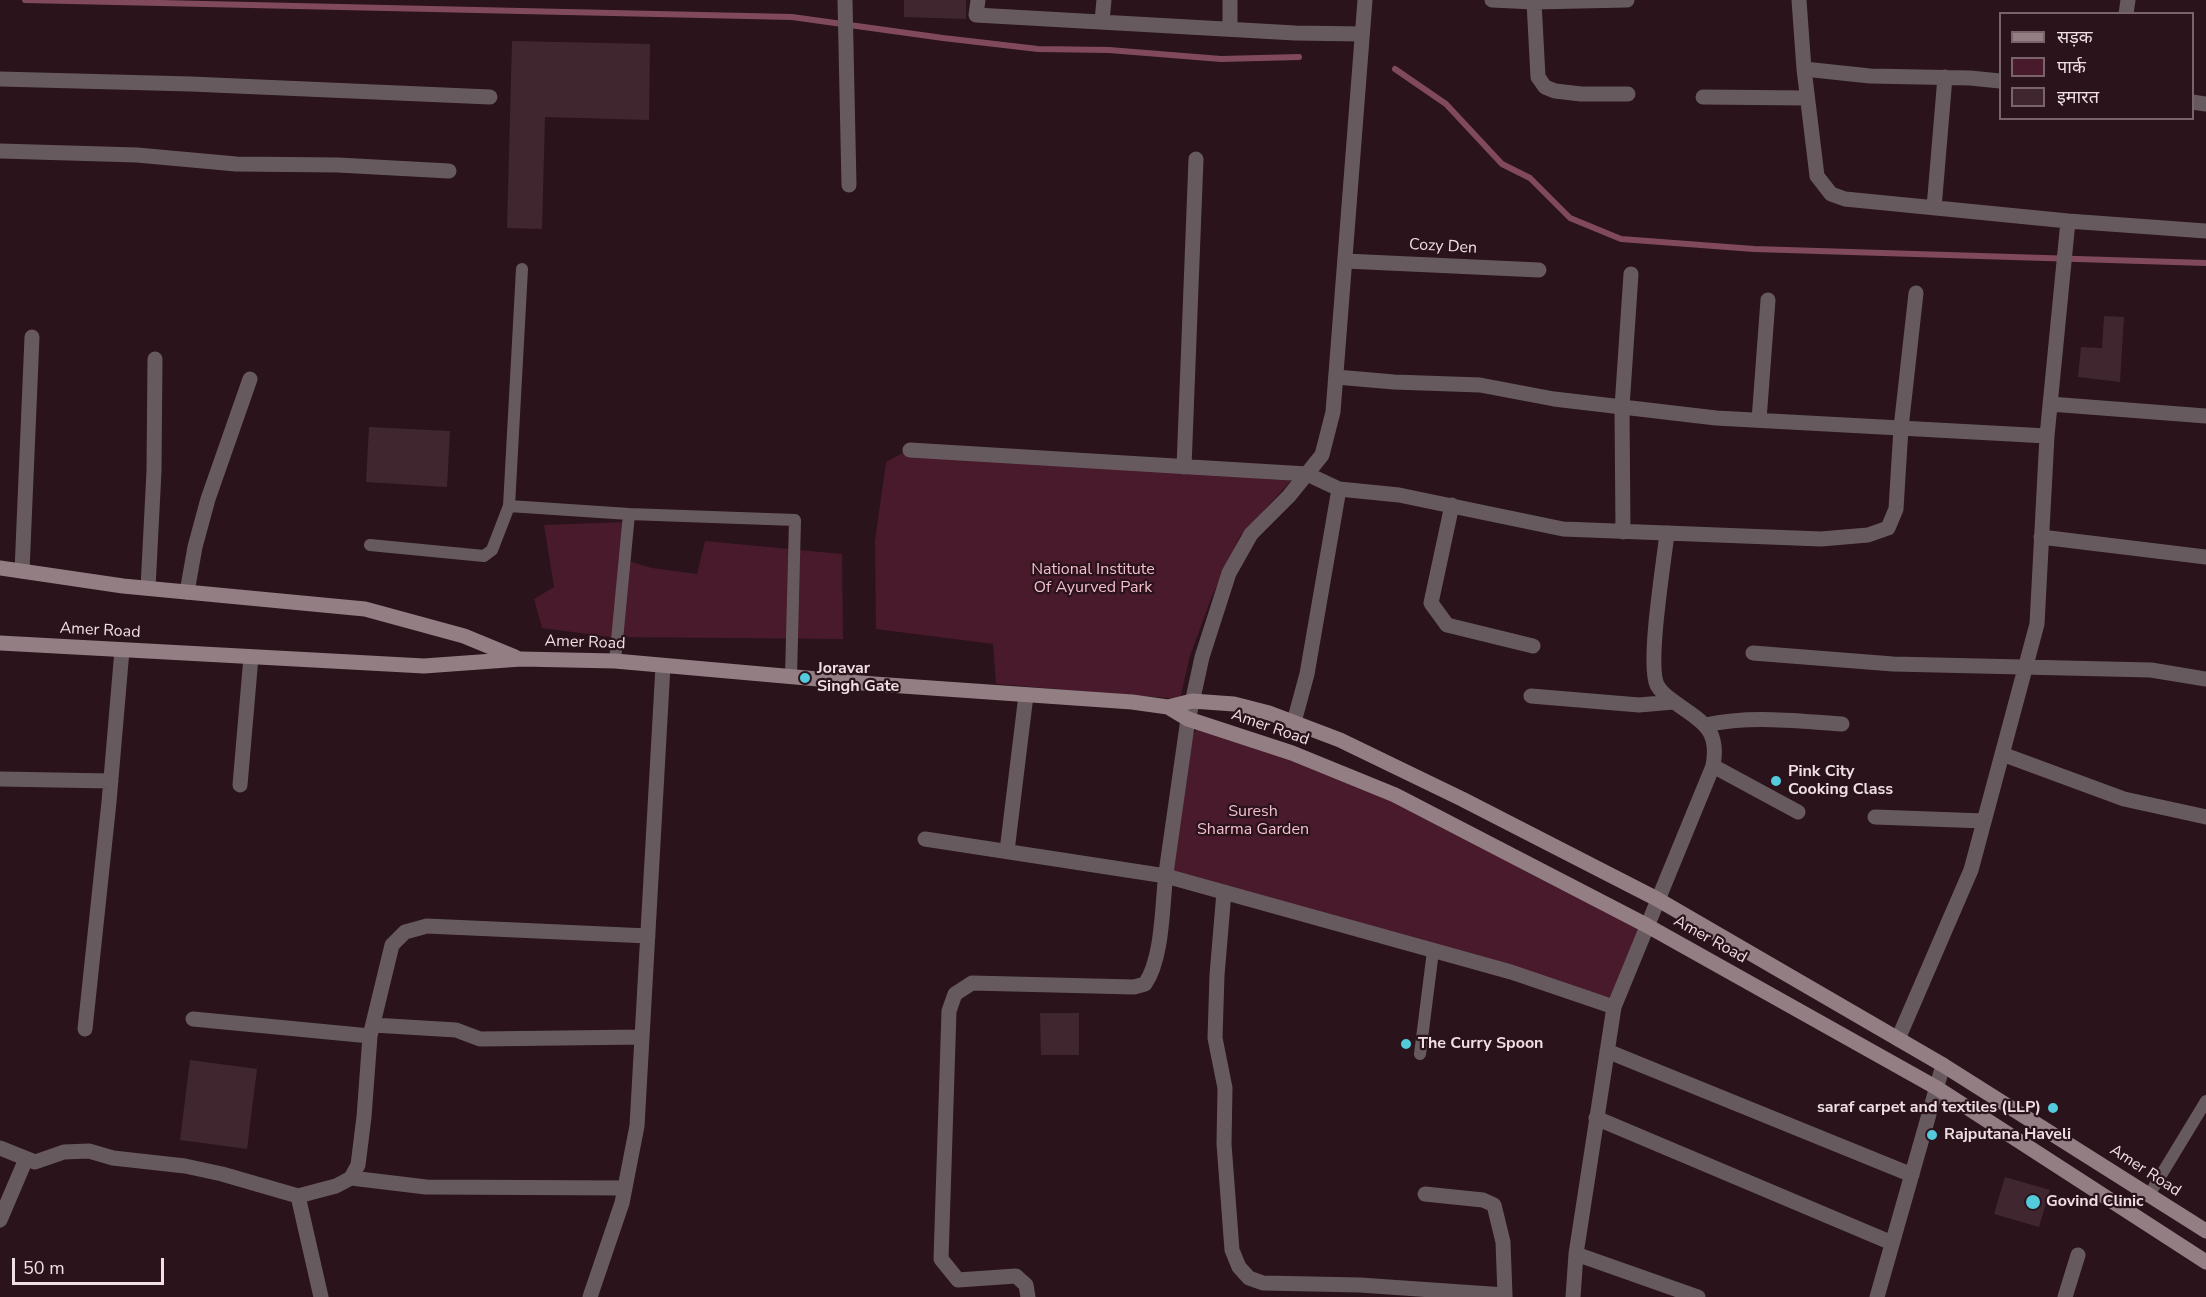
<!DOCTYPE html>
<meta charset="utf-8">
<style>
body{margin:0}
#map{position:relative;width:2206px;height:1297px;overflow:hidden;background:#2a131b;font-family:"Nunito Sans","Noto Sans Devanagari",sans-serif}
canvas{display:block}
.legend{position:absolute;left:1999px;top:12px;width:195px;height:108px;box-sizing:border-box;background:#2a131b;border:2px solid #79646b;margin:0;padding:8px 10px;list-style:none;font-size:18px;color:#efdee3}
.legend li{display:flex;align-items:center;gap:12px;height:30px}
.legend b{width:30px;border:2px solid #79646b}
.scale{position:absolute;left:12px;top:1258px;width:152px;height:27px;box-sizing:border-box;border:3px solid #efdee3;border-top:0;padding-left:8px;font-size:18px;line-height:21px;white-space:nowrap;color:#efdee3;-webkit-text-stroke:4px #2a131b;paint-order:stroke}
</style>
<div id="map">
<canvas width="2206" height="1297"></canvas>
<ul class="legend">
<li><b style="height:8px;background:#937e84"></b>सड़क</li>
<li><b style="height:16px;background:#481a2b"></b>पार्क</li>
<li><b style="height:16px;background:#40272f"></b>इमारत</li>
</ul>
<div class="scale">50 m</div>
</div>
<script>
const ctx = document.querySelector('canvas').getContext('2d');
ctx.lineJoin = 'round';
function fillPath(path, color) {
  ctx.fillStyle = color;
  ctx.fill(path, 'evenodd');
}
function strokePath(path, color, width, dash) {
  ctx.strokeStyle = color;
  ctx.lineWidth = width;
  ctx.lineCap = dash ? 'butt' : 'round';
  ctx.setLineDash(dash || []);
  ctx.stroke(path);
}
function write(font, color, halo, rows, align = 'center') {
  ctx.font = font + ' "Nunito Sans",sans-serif';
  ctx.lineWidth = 4.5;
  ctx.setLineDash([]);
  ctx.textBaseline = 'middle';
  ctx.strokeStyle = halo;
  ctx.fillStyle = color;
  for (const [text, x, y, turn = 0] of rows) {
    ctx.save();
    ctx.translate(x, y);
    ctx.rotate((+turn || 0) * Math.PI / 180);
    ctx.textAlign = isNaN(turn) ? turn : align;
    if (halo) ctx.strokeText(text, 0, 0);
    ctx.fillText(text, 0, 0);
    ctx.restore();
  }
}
fillPath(new Path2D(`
 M903,453C1032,466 1162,469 1291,481L1240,536L1212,596L1190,656L1180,699L996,684L993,644L876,629L875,541L886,462Z
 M625,522L621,559L652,568L697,574L705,541L842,554L843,639L610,637L542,628L534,599L554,587L544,525Z
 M1199,727L1287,758L1391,800L1640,929L1612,998L1392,933L1172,872L1193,734Z`), '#481a2b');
strokePath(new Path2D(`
 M25,0L792,17L943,38L1038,49L1109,50L1221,59L1299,57
 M1395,69L1446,104L1502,164L1530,178L1570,218L1621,239L1754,249L2206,263`), '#804a5c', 6);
fillPath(new Path2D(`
 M904,0H966V19L904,17Z
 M512,41L650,44L649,120L545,117L542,229L507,228Z
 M2104,316L2124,317L2120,382L2078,377L2081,347L2102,348Z
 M369,427L450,431L447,487L366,482Z
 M1040,1013H1079V1055H1041Z
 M190,1060L257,1069L247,1149L180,1140Z
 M2005,1177L2050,1190L2039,1227L1994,1214Z`), '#40272f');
strokePath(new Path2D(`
 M522,269L509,506L629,514L615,661
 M629,514L795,520L791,677
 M370,545L484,556L492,550L509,506
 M1420,1054L1433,951
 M2149,1195L2206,1101`), '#675a5e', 12);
strokePath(new Path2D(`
 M845,0L849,185
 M978,0L976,15L1295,33L1362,34
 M1492,0L1534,2L1627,0
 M1799,0L1804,69
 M1534,2L1538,77L1545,87L1555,91L1581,94H1628
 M2126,14L2128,0
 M1102,21L1104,0
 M1230,29V0
 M0,79L191,84L490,97
 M2000,81L1970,78L1870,76L1804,69L1817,176L1831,194L1845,199L2068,221L2206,231
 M1703,97L1807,98
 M2192,102L2206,104
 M0,151L137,155L236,164L338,165L449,171
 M1934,208L1945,77
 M1345,261L1539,270
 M1336,377L1394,382L1480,385L1554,399L1716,418L2047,436
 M2050,404L2206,416
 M1759,420L1768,300
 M910,450L1307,474L1339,489L1399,495L1563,529L1821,539L1868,535L1888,528L1896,509L1901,428L1916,293
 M1184,467L1196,159
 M1452,505L1431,603L1447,625L1533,646
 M1623,532L1622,407L1631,274
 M1667,533C1664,562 1647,663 1657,685C1661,692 1667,697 1673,701C1701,722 1720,727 1713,766L1614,1007L1576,1254L1698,1297
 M2041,537L2206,557
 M22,571L32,337
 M148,588L154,471L155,359
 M187,592L195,547L208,499L250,379
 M1753,653L1893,664L2151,670L2206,679
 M1531,696L1639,705L1674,702
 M1294,722L1307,674L1339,489
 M1705,725C1753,715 1794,721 1842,724
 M2002,754L2124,799L2206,817
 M1713,766L1798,812
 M0,779L111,781
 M240,785L251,657
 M1875,817L1984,821
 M925,839L1166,876L1511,972L1614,1007
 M1007,851L1026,695
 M1224,892L1217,975L1215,1038L1225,1088L1224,1144L1232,1250L1239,1267L1249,1278L1263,1283L1360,1285L1505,1295V1297
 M193,1019L370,1036
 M373,1025L456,1030L480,1039L642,1037
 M85,1029L109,802L122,650
 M1898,1039L1971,870L2037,624L2047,436L2068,221
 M1607,1051L1912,1175
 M1596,1118L1892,1243
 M0,1148L35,1162L64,1152L89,1151L113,1158L185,1166L222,1174L298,1196L321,1297
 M351,1178L426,1187L625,1188
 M1425,1194L1483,1200L1494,1205L1503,1242L1505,1295
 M298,1196L336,1186L351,1178L358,1165L364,1117L370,1036L392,945L405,932L427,926L648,936
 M0,1220L26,1159
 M590,1297L622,1203L637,1126L663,666
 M1028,1297L1026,1285L1016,1276L958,1280L941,1259L949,1011L955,994L972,983L1134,987L1145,984C1163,958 1162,905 1166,873C1173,821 1181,770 1188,719
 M1573,1297L1576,1254
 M1877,1297L1943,1065
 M2065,1297L2078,1255`), '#675a5e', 15);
strokePath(new Path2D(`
 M1190,712L1202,657L1229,573L1251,534L1289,496L1322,455L1333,412L1365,0`), '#675a5e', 15);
strokePath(new Path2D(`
 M0,568L123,586L365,609L464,636L515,657
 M0,643L424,666L521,659L615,661L874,684L1132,702L1168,707L1192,701L1234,704L1269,713L1340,740L1462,799L1657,899L1943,1065L2206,1231
 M1168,707L1188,719L1292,753L1395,795L1646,925L1937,1088L2206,1262`), '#937e84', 15);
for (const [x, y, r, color] of [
 [805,678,6,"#54cadd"],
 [1776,781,6,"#54cadd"],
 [1406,1044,6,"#54cadd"],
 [2053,1108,6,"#54cadd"],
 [1932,1135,6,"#54cadd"],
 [2033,1202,8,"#54cadd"]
]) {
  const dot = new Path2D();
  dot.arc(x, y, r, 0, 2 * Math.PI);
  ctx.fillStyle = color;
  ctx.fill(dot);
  strokePath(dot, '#2a131b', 2);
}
write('16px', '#efdee3', '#2a131b', [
 ["Cozy Den",1443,247,3],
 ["Amer Road",100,631,3],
 ["Amer Road",585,643,2],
 ["Amer Road",1270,728,19],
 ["Amer Road",1710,940,29],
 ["Amer Road",2145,1171,33]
]);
write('16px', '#f4bfce', '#2a131b', [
 ["National Institute",1093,570],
 ["Of Ayurved Park",1093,588],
 ["Suresh",1253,812],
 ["Sharma Garden",1253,830]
]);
write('bold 16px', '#efdee3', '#2a131b', [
 ["Joravar",817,669],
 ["Singh Gate",817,687],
 ["Pink City",1788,772],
 ["Cooking Class",1788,790],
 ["The Curry Spoon",1418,1044],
 ["saraf carpet and textiles (LLP)",2041,1108,"right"],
 ["Rajputana Haveli",1944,1135],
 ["Govind Clinic",2046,1202]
], 'left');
</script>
